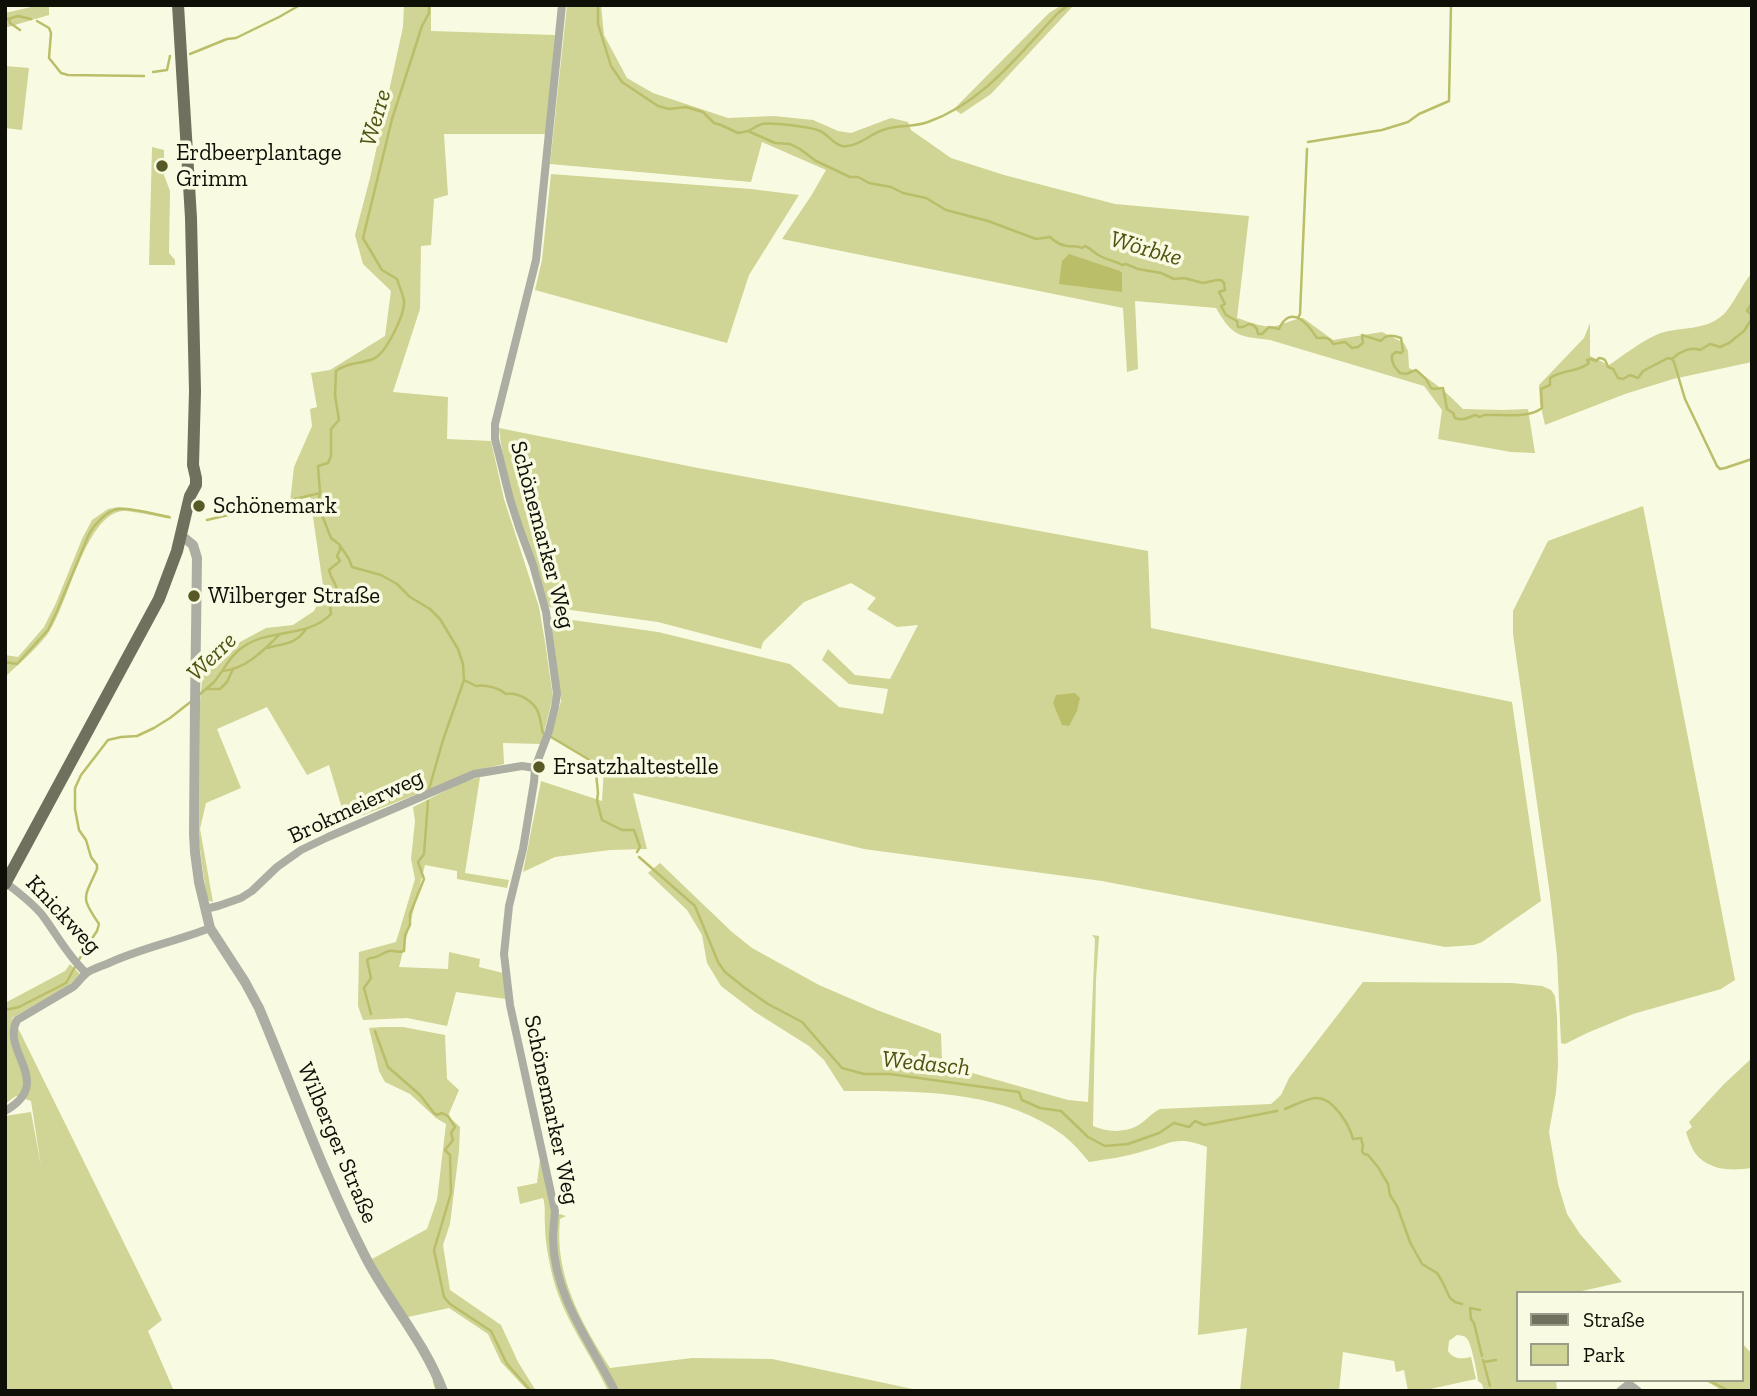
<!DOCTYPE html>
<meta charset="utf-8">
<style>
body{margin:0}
#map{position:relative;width:1757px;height:1396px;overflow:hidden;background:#f8fbe1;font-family:"Zilla Slab",serif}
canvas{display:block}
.frame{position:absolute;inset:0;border:7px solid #0e0f07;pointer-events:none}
.legend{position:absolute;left:1516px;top:1291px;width:228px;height:91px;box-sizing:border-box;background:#f8fbe1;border:2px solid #9a9d8a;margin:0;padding:9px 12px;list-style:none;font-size:21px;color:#0e0f07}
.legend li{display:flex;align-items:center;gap:14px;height:35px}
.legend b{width:35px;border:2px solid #9a9d8a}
</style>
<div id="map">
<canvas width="1757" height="1396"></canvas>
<div class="frame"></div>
<ul class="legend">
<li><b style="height:9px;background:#6f705e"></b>Straße</li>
<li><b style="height:19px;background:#d0d495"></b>Park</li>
</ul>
</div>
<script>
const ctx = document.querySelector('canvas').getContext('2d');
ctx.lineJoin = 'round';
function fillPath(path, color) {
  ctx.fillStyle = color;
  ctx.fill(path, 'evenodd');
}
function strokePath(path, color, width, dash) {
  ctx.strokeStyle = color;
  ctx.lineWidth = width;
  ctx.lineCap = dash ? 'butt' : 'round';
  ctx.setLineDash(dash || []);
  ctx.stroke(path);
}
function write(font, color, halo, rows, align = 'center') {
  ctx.font = font + ' "Zilla Slab",serif';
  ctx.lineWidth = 7;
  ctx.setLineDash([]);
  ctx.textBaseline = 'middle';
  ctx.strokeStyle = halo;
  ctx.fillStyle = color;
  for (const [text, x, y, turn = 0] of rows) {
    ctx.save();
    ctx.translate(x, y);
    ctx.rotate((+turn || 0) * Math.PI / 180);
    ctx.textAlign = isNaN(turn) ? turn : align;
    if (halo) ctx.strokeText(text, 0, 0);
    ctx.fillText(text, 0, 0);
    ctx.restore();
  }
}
fillPath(new Path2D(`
 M40,5H49V15L8,27H5V13Z
 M404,5H431V31L555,35L546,134H444L448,195L434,199L431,245L421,246L420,309L393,392L448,397L447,439L491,441L504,499L539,607L545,642L553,697L541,744L503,743L504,764L478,770L346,822L329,765L307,775L267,707L217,729L241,788L206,803L200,829L213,902L207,900L199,842L200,702L204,659L228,656L240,642L266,628L293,625L314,611L324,592L310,497L290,502L294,467L312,426L310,409L317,407L311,373L330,370L385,336L391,291L363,264L355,235L370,178L403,27Z
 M567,5H601L604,35L627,78L653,93L728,118L774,116L813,120L838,131L851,133L891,118L908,122L911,130L951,158L1004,175L1115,204L1249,216L1237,318C1250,322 1262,328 1276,326C1285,324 1293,319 1303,318L1333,340L1382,332L1404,343L1408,351L1409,368C1431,378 1446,392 1463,409L1503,410L1528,409L1535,453L1511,452L1438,439L1442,410L1424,386L1270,340C1238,336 1233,337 1216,308L1135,301L1138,369L1127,372L1123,308L782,239L811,196L826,170L762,142L751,182L550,164Z
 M1062,5H1074L991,94L961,114L954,109L1049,13Z
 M5,66L29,68L22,130L5,128Z
 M152,147L164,150V175L170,191L169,253L175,260V265H149Z
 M551,174L751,189L799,195L749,275L727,343L535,290L542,260Z
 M1752,273V362L1673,379L1625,394L1545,425L1540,403L1539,385L1584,338L1590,323V356L1609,365C1624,355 1640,342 1656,335C1679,325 1703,333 1724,314C1733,305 1742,284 1752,273Z
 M499,428L698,468L1148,551L1151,628L1512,702L1541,901L1482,942L1474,945L1445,947L1102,881L864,849L633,793L647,849L610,850L555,857L523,872L541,781L602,801L604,767L551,737L561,701L551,617L658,632L790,664L839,707L883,714L888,689L849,684L822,660L828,649L855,675L890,679L918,625L897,627L867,609L876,598L851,583L804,602L763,642L761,649L658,622L549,607C529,548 505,490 499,428Z
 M1643,506L1735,980L1721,989L1633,1014L1587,1033L1565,1044L1561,1043L1557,956L1550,895L1513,634V611L1548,541Z
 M118,507L171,516V519C159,517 134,511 123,511C85,514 68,607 47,635C35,650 19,664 5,677V655L18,657L44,627L56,603L82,539L92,520L108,509Z
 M480,777L465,873L509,880L507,888L457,879V871L425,865L399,967L448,969L449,952L480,959L479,967L503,973L506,999L456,992L447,1026L407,1018L363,1020L358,1006L359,952L396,942L415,879L411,859L415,821L413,807L463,782Z
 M660,863L732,932L752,948L819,985L877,1010L941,1034L942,1062L951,1067L1068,1100L1088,1102L1095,939L1092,935L1099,936L1096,980L1093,1126C1106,1132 1123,1133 1137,1126C1146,1121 1151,1113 1160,1109L1271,1104L1281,1095L1289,1078L1363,982L1512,983L1542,986L1551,990L1555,996L1557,1016L1558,1066L1556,1092L1549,1132L1558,1184L1567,1214L1580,1234L1622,1282L1573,1293H1517V1380H1556L1557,1391H1484L1482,1384L1478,1381C1478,1375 1471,1344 1468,1340C1465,1335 1462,1336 1457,1335L1449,1341L1448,1351C1454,1360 1462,1359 1471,1357L1476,1379L1421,1391H1408L1404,1370L1396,1372L1394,1361L1343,1352L1339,1391H1240L1247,1328L1198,1335L1207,1147C1177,1135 1171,1143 1144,1151C1126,1157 1107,1159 1089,1162C1081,1152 1073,1143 1063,1135C1001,1089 917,1091 844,1091L824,1060L809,1046L755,1012L721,986L707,963L702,935L687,910L648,873Z
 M70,964L81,975L65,988L12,1018L20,1032L162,1320L148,1331L174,1391H5V1116L31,1112L41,1166L31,1101L16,1096L5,1104V1003L65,971Z
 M382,1027H403L445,1035L447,1079L459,1090L448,1116L460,1127L459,1151L450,1224L443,1245L450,1290L501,1325L518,1362L536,1391H528L501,1362L488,1334L449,1308L408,1317L388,1288L372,1259L427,1229L437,1200L446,1124L436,1118L410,1094L385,1082L379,1071L369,1028Z
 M1752,1058V1168C1732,1171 1709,1171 1695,1153C1691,1147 1688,1138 1686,1132L1692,1127L1689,1122L1724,1084Z
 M540,1159L551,1205L555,1268L613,1391H608C590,1352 564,1320 553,1278C549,1261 545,1242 545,1225C544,1215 546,1207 543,1198L520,1204L517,1187L537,1183Z
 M560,1214L566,1216L560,1219C554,1275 581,1322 610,1368L692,1358L772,1359L922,1391H618C592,1346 555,1290 555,1237C555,1230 557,1223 557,1215Z
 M1741,1342L1752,1354V1391H1717L1718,1388L1704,1380H1741Z`), '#d0d495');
fillPath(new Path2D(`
 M1069,254L1120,271L1122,273V292L1059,284L1062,261Z
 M1075,693L1080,698L1077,711L1069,726L1062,725L1053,703L1056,695Z`), '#babe69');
strokePath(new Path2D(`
 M598,5V24L611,66L622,82L658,106L669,109L686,107L703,112L714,123L721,125L738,133L748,131L775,143L790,144L800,149L816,161L850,177H858L869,183L891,187L903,193L926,198L946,210L988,221L1036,239L1050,237C1054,241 1061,245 1067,246C1073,247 1076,245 1082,248L1085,246C1092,249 1094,253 1100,256C1107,260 1116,261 1122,265L1126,264L1138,269L1161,273L1174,279L1184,278L1203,283L1217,280H1221L1224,283L1225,290L1219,292L1225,304L1221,306L1226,315L1237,321L1238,327H1243L1249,324L1253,325L1257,329L1258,334H1262L1269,327L1279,329C1291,303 1308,324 1317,338C1324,338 1329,336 1333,344L1345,342L1352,348L1358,347L1363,343L1362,335L1381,341C1386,334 1393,335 1401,338L1403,351L1401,353L1396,352L1392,355C1391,363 1395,368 1400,373L1406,374L1416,370L1426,379L1431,388L1434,389L1443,388L1447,409L1453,413L1455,418C1464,421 1467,418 1475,415L1480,417L1484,415C1502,414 1528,419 1542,408L1541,389L1550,385V378C1563,369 1577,373 1589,363L1587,360L1591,359L1596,361L1599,358C1605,358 1606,361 1608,367L1613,369L1618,378L1623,379L1630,375L1638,378L1643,371L1668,358L1672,359C1679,352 1691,346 1700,350L1710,344L1720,347L1729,343L1744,331L1751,320V314L1747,311L1752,303
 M9,19L10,23L20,30
 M5,20L18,16L31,19
 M37,21L49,28L51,33L49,58L61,73L68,75L144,76
 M190,54L227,39L236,38L279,17L300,5
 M153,72L167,70L170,56
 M748,131C753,129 758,125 762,124C770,122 813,127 820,131C829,135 833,144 842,146C858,148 872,132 886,129C900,125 915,127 928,122C984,102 1019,54 1058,13L1068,5
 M1308,142L1382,130L1408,122L1419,114L1449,101L1451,5
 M1298,318L1300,314L1307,149
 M1672,359L1674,362L1685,399L1717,466L1720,469L1725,468L1752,459
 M207,520L320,493
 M341,547L349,559L352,567L381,575L397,584L410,597L430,609L440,619L458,649L463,664L464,680L443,740L429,789
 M267,648C284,643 295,645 306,629
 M5,662L17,664L48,630L57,611L89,534C95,524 106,511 118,509C128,507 158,515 169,517
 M222,671C246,669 263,651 280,634
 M464,680L476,686C485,684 499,688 506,694C519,692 536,702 539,715C541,721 541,727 543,733
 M206,689H220L227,682L233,669
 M198,696C203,691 209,687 214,682C225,669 231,653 246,645C272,629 309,637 331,614L330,605L336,600C339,581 332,584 329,570L340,561L337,556L340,550V545L331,538L318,505L320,492L318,466L328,463L331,456V429L339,420L335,395L336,371C347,362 361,364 373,359C386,354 405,314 404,301C403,294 399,286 397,279L382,270L363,238L392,119L422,26L429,13V5
 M551,737L598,765L596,773L598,793L597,801L602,820L622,830H634L640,847L637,852
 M639,857L695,906L718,962L725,972L745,988L768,1004L802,1022L842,1068L864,1074H890L1019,1092L1022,1100L1040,1108L1061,1111L1088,1137L1105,1146L1128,1144L1159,1133L1174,1123L1189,1127L1195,1121L1204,1125L1277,1111
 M5,1010L19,1007L66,983L85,949L97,931L99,924C80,896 84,899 97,869V865L91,857L86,840L79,830L75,809V788L81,775L108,740L121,737L137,736L154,728L170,718L193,700
 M371,1014L364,988L371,978L367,960L370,958C378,958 382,953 389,951C394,950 398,953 404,951L405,935L410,925V914L424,879L418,862L424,854L428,801
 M375,1031L388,1067L420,1095L434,1113L437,1115L442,1113L448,1116L455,1127L451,1133L453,1140L445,1150L450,1155L451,1193L434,1250L444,1297L450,1304L491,1331L507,1364L531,1391
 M1285,1109C1295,1105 1307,1098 1317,1098C1333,1098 1349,1124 1353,1139L1361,1138L1363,1146L1362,1151L1364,1154L1368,1155L1378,1167L1388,1184L1390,1195L1397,1206L1410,1242L1422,1264L1437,1273L1442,1281L1450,1298L1455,1302L1462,1304
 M1470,1308L1471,1319L1474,1323L1482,1356
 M1470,1308L1480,1310
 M1483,1360L1490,1386
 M1484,1362L1496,1360
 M1708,1380L1729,1391
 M434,1381L437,1391`), '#babe69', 2.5);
strokePath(new Path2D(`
 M562,5L536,260L495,424V439L510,499L520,530L533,565L546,612L557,694L555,707L549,731L535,768L534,782L523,849L509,906L504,954L510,1005L555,1211C554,1221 553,1230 553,1239C554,1296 590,1342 615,1391
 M6,883C19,893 33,903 43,916C57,935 68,956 86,973
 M205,909L218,906L241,898L252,891L277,867L301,850L328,837L474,774L522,766L535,768
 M5,1111C56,1082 0,1052 17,1020L73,987C78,983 83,975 88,972C95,968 102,966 109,963C142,948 177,941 210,928
 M1620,1391L1629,1384L1638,1391`), '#adaea3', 8);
strokePath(new Path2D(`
 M182,536L193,545L197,558L195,706L194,834L195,852L199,882L210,928L245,982L259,1008C294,1091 324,1177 366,1258C390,1304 424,1341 443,1391`), '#adaea3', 10);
strokePath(new Path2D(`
 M5,884L159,599L177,551L190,496L196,485V478L193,465L195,391L191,218L178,5`), '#6f705e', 12);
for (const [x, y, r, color] of [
 [162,166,7,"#575927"],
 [199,506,7,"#575927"],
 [194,596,7,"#575927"],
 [539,767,7,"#575927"]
]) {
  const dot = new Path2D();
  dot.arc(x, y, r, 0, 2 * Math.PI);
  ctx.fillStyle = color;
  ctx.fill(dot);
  strokePath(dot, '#f8fbe1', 2.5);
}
write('23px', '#0e0f07', '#f8fbe1', [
 ["Erdbeerplantage",176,153],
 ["Grimm",176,179],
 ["Schönemark",213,506],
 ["Wilberger Straße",208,596],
 ["Ersatzhaltestelle",553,767]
], 'left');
write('23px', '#0e0f07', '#f8fbe1', [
 ["Schönemarker Weg",542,535,75],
 ["Brokmeierweg",356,807,-25],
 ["Knickweg",63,915,47],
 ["Schönemarker Weg",551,1110,78],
 ["Wilberger Straße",337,1143,67]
]);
write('italic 24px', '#505211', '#f8fbe1', [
 ["Werre",376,118,-74],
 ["Wörbke",1146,249,16],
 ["Werre",212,657,-44],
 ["Wedasch",926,1064,6]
]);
</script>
